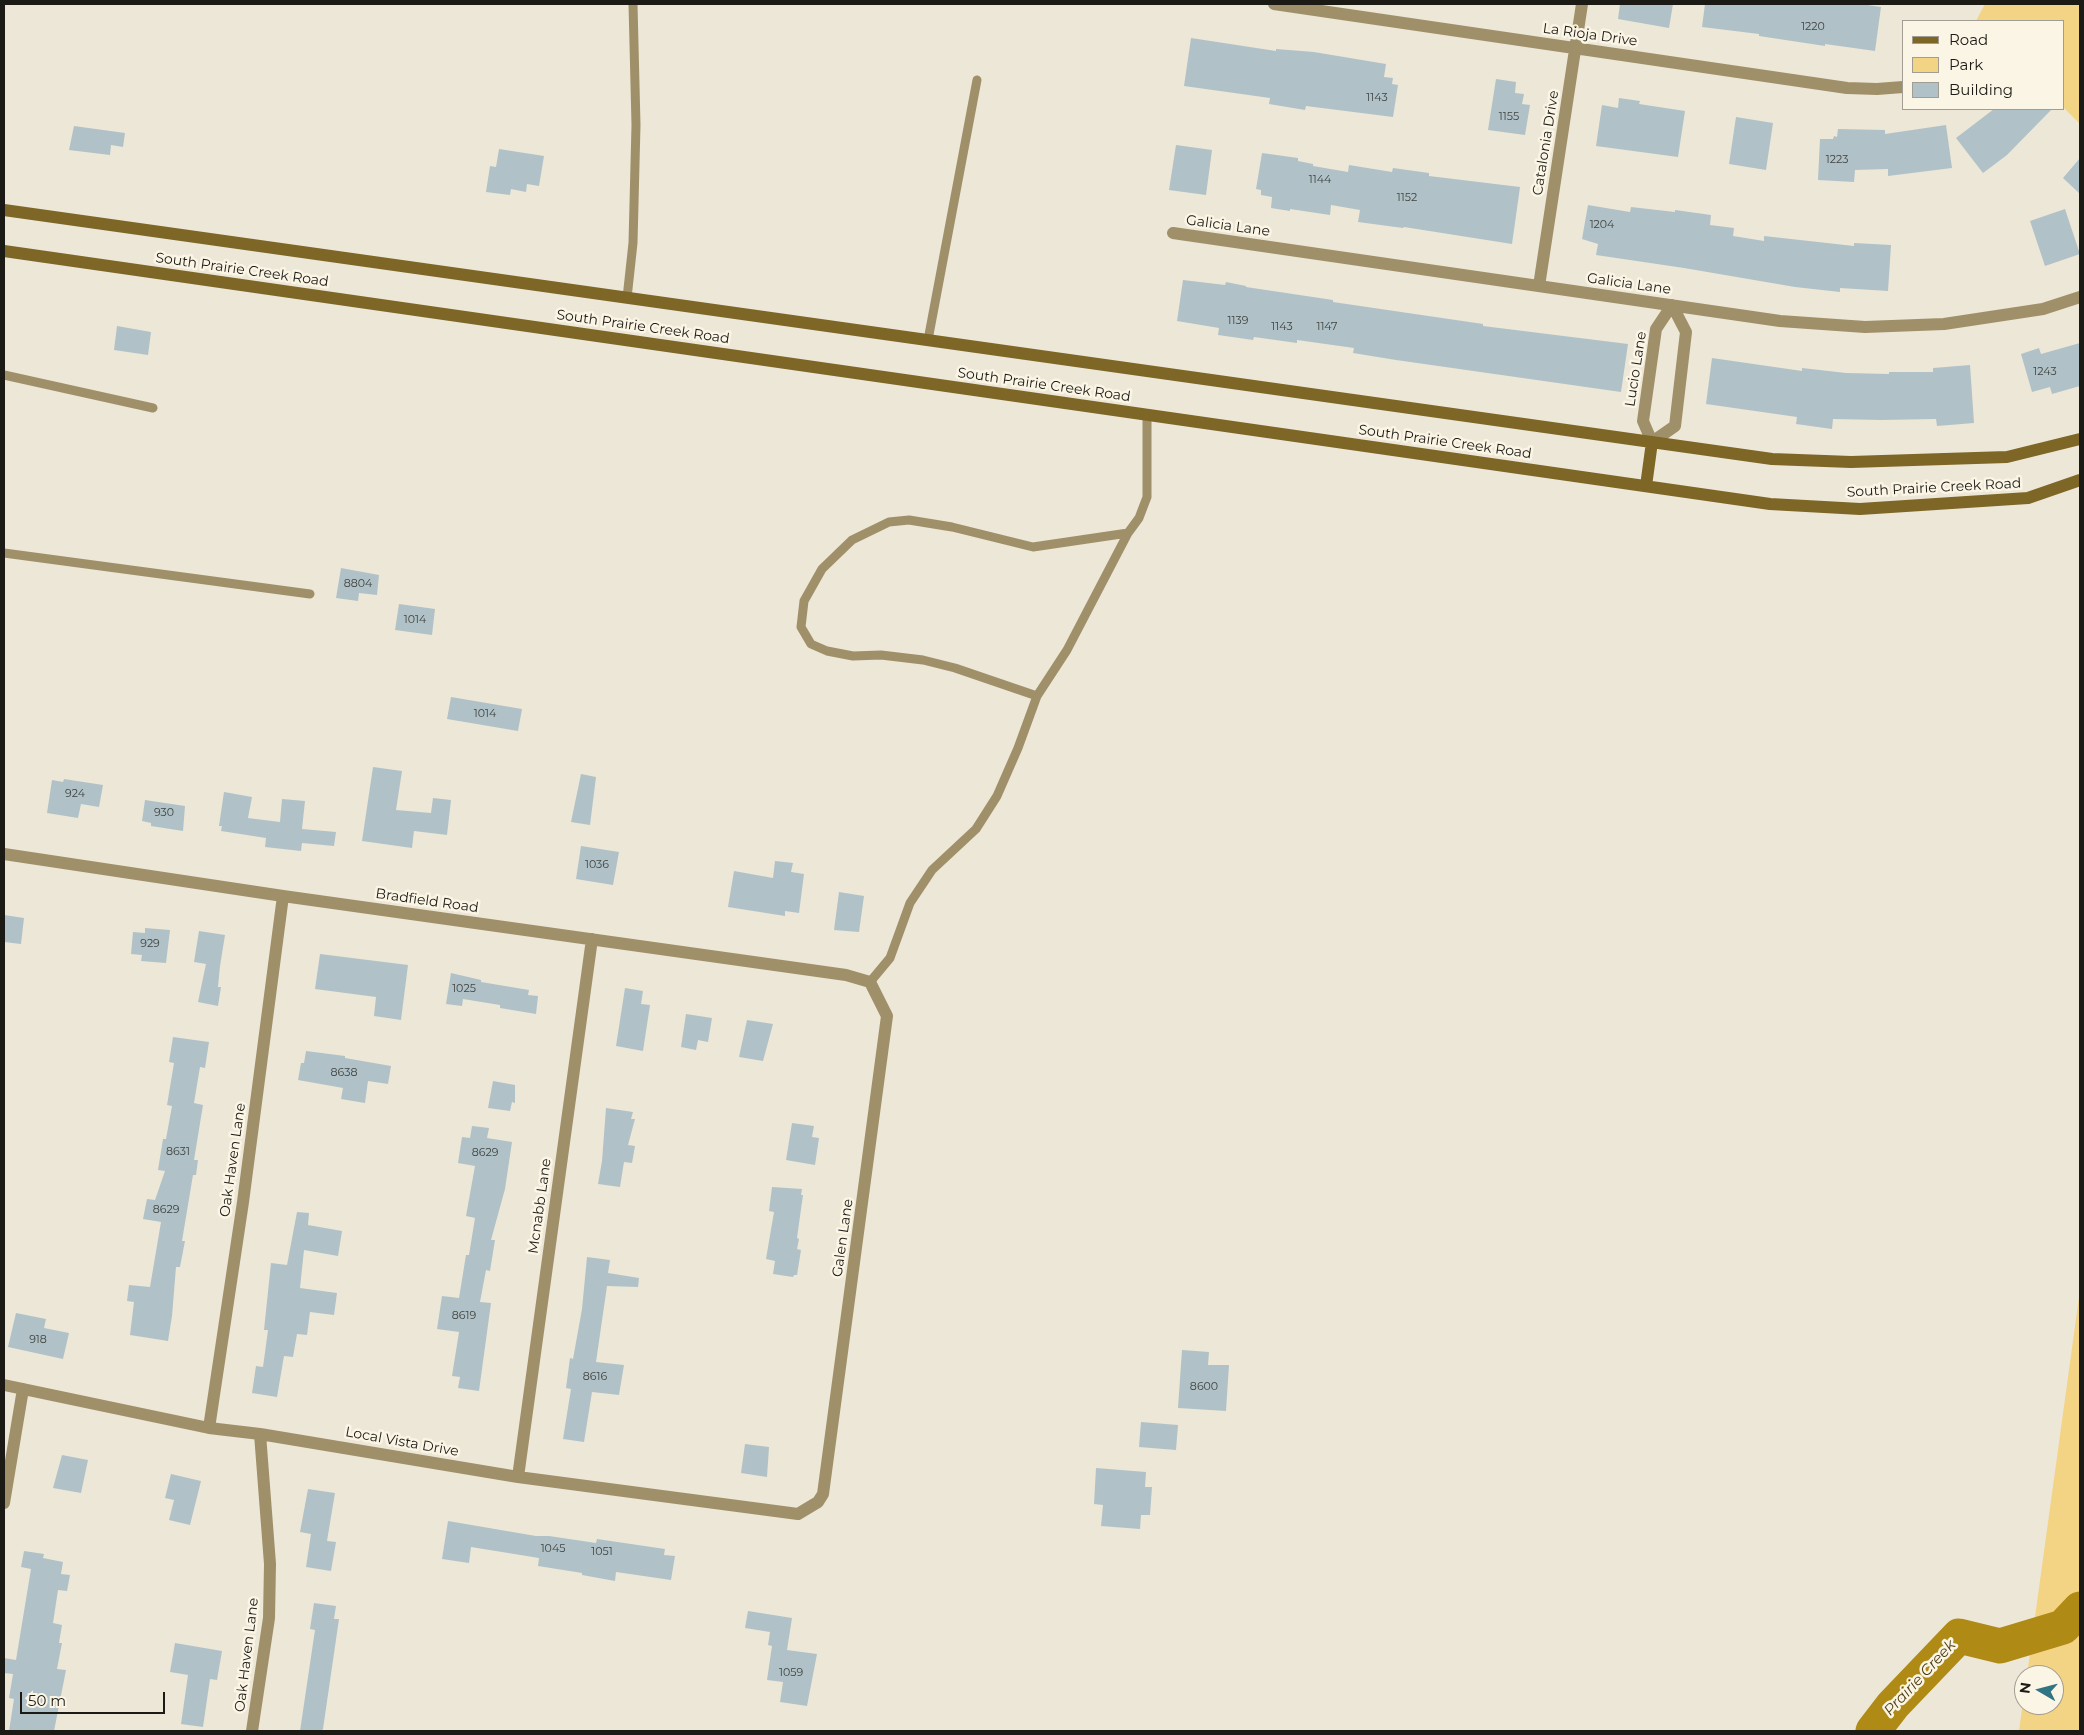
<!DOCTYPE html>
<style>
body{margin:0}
#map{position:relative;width:2084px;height:1735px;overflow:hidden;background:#ede7d8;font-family:Montserrat,sans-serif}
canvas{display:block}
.frame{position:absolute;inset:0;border:5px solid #1c1a15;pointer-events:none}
.legend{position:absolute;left:1902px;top:20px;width:162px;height:90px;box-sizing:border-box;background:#fbf5e6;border:1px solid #a29d92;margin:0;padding:6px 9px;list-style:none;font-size:15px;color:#1c1a15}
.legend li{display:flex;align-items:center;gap:10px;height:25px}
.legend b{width:25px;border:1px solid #a29d92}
.north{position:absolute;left:2014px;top:1665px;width:50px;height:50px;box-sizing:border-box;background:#fbf5e6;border:1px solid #a29d92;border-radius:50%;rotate:278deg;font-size:14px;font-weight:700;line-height:20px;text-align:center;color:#1c1a15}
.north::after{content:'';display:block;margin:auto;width:18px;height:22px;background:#317585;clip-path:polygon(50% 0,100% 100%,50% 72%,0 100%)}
.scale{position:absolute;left:20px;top:1692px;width:145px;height:22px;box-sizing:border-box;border:2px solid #1c1a15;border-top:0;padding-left:6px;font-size:15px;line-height:18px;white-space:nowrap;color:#1c1a15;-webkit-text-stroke:4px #fbf5e6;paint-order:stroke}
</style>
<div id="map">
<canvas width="2084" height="1735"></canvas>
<div class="frame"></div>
<ul class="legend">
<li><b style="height:6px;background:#7d6626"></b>Road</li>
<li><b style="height:14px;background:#f3d384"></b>Park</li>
<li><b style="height:14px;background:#b0c2c7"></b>Building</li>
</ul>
<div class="north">N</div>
<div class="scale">50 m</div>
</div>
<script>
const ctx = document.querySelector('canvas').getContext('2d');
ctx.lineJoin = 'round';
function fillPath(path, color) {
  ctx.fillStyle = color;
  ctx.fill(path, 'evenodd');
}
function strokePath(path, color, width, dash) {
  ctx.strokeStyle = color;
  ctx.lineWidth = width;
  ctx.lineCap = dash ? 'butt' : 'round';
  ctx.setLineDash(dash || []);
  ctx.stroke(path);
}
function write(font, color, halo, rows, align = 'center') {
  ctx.font = font + ' Montserrat,sans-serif';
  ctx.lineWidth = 5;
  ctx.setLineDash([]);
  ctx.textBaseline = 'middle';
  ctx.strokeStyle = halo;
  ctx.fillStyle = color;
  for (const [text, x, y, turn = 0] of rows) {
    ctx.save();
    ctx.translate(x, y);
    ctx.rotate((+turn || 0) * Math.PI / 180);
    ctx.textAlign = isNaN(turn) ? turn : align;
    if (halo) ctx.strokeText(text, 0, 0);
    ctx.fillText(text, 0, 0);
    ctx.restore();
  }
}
fillPath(new Path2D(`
 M1985,4H2080V124L2063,107V21H1976Z
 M2080,1290V1731H2019L2024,1694V1705H2054V1675H2027Z`), '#f3d384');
strokePath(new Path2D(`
 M1873,1731L1893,1705L1959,1636L2000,1646L2063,1627L2080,1609`), '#af8a15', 35);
fillPath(new Path2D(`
 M1620,4H1673L1669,28L1618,19Z
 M1705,4H1861L1881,7L1875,51L1825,44V46L1759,36V34L1702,27Z
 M1191,38L1276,51V49L1314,52L1386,64L1384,77L1393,78L1392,84L1398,85L1393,117L1306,106L1305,110L1269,104L1270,98L1184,86Z
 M1496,79L1516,82L1515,93L1524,94L1522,104L1530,105L1525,135L1488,130Z
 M1619,98L1640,101L1639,104L1685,111L1678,157L1596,146L1602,105L1618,108Z
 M1994,109H2052L2007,155L1983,173L1956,138Z
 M1736,117L1773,123L1766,170L1729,164Z
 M1946,125L1952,168L1888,176V169L1855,170L1854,182L1818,180L1820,139H1833L1834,136L1837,137L1838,129L1885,130V134Z
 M74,126L125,133L123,147L111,145L110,155L69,150Z
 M1176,145L1212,150L1206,195L1169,190Z
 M499,149L544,156L539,186L527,184L526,192L511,189L510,195L486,192L490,166L496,167Z
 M1262,153L1298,158V161L1313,164V166L1348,172L1349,165L1392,172L1393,168L1429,173V176L1520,187L1512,244L1404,227L1403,228L1358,222L1360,210L1331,205L1330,215L1290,209V211L1271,208L1272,197L1261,195V190L1256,189Z
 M2080,158V194L2063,178Z
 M1588,205L1630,212L1631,207L1675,212V210L1711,215L1710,225L1734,228L1733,236L1764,241V236L1854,246V243L1891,245L1888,291L1840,288V292L1795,287L1684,268L1596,255L1598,244L1582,239Z
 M2065,209L2080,254L2045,266L2030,221Z
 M1183,280L1225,285L1226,282L1246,286V287L1333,300V302L1483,324V326L1628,344L1621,392L1396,360L1353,353L1354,348L1297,340V343L1254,337L1253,340L1218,335L1219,328L1177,321Z
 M117,326L151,332L148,355L114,350Z
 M2080,343V386L2052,394L2050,387L2032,392L2021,354L2039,348L2041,354Z
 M1712,358L1802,371V368L1846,373L1889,374V372H1933V368L1970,365L1974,423L1937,426L1936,419L1881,420L1833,419L1832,429L1796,424L1797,417L1706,404Z
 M341,568L379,575L377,595L359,593L358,601L336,598Z
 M399,604L435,609L432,635L395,630Z
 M451,697L522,709L518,731L447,719Z
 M373,767L402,771L396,810L431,813L433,798L451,800L447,835L414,831L412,848L362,841Z
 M581,774L596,777L590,825L571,822Z
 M64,779L103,785L99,807L81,804L78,818L47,813L52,780L63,782Z
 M224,792L252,797L248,818L280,822L282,799L305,801L302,829L336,832L334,846L302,843L301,851L265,847L266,838L221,831L222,826H219Z
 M145,800L185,806L183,831L151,826V823L142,821Z
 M581,846L619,852L613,885L576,879Z
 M775,861L793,863L791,872L804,874L799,913L785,911V916L728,907L734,871L773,878Z
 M839,892L864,896L859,932L834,930Z
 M4,915L24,918L21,944L4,942Z
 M145,928L170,930L166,963L141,961L142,955L131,954L133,932L145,933Z
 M199,931L225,935L220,966L218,987H221L218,1006L198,1002L206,964L194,962Z
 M320,954L408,965L401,1020L374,1016L376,997L315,989Z
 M451,973L481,980V982L529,990L528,995L538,996L536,1014L500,1008V1005L463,999L462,1006L446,1004Z
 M625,988L643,991L641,1004L650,1005L643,1051L616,1046Z
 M686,1014L712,1018L708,1042L698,1040L696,1050L681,1047Z
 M747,1020L773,1024L763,1061L739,1057Z
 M173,1037L209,1042L205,1068L200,1067L194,1103L203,1105L194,1160H198L196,1175H193L182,1241H185L180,1267H176L172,1316L168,1341L130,1335L134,1302L127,1301L129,1285L150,1287L161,1222L143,1219L147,1199L155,1200L165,1171L158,1170L163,1139H166L172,1106L167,1105L174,1063L169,1062Z
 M306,1051L345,1056V1058L391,1066L388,1084L368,1081L365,1103L341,1099L343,1088L298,1080L301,1063H304Z
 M493,1081L515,1085V1103L512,1102L510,1111L488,1108Z
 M606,1108L633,1112L631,1119H635L628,1145L635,1146L632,1163L624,1162L620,1187L598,1184L602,1161Z
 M792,1123L814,1126L812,1137L819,1138L815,1165L786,1160Z
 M472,1126L489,1128L487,1138L512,1142L505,1189L491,1240H495L490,1271L486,1270L480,1302L491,1303L479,1391L458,1388L460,1377L452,1376L459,1332L437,1329L442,1296L459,1298L466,1255H469L475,1218L466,1216L475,1166L458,1163L462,1137L470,1138Z
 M772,1187L802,1189L801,1195H803L797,1238L799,1239L797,1249L801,1250L797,1275H794L793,1277L773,1274L775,1261L766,1259L774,1212L769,1211Z
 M297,1212L309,1213L308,1225L342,1231L338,1256L304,1250L300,1288L337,1293L334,1315L310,1312L307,1335L297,1334L293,1357L284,1356L277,1397L252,1393L256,1366L263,1367L268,1330H264L271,1263L287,1265Z
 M587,1257L610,1260L608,1273L639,1278L638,1287L607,1286L596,1362L624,1365L619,1395L592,1392L584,1442L563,1439L571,1389L566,1388L570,1358L573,1359L582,1309Z
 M16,1313L46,1319L44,1328L69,1333L63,1359L8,1347Z
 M1182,1350L1209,1352L1208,1365H1229L1226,1411L1178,1408Z
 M1141,1422L1178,1425L1176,1450L1139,1447Z
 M745,1444L769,1447L767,1477L741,1473Z
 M62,1455L88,1460L81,1493L53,1488Z
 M1096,1468L1146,1472L1145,1487H1152L1150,1515H1141L1140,1529L1101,1526L1103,1505L1094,1504Z
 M171,1474L201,1481L190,1525L169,1520L174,1500L165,1498Z
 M308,1489L335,1493L327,1541L336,1542L331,1571L306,1567L311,1534L300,1532Z
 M448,1521L536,1536H549L596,1543L597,1539L665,1549L664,1555L675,1556L671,1580L616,1572L615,1581L582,1575V1573L538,1566L539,1558L471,1547L469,1563L442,1559Z
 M24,1551L44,1554L43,1558L63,1562L61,1574L70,1575L67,1591L58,1590L53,1623L62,1625L59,1643H62L57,1669L66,1670L54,1731H9L14,1699L9,1698L13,1674L4,1673V1658L16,1660L31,1569L21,1567Z
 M314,1603L336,1606L334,1619H339L323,1729L321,1731H300L315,1630L310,1629Z
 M748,1611L792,1618L787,1650L817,1654L807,1706L780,1702L783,1682L767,1680L772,1646L768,1645L770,1632L745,1628Z
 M175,1643L222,1651L217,1680L210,1679L203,1727L181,1724L188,1675L170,1672Z`), '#b0c2c7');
strokePath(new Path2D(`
 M627,298L633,243L636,125L633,4
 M928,340L977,80
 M4,375L153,408
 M4,553L310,594
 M1037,696L955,668L923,660L881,655L853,656L827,651L811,644L801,627L804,601L822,569L852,540L889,522L909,520L952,527L1033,547L1128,533
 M870,982L890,958L910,903L932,870L976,829L997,796L1018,748L1037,696L1067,650L1128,533L1139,518L1147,497V415`), '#a09069', 9);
strokePath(new Path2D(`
 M1274,4L1847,88L1877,89L1903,87
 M1173,233L1780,321L1865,327L1944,324L2043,309L2080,297
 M1539,286L1582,4
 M1672,305L1686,332L1675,426L1652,442L1643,421L1656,329Z
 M4,854L283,896L846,975L870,982L887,1016L823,1494L818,1502L798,1514L518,1477L260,1434L209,1428L4,1385
 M209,1428L243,1202L283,896
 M518,1477L592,939
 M4,1503L23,1389
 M252,1731L269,1618L270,1564L260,1434`), '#a09069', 12);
strokePath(new Path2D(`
 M4,210L1772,459L1851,462L2007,457L2080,439
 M4,251L1770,504L1860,509L2028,498L2080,480
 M1646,486L1652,442`), '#7d6626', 12);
write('11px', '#414442', null, [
 ["1220",1813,27],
 ["1143",1377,98],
 ["1155",1509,117],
 ["1223",1837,160],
 ["1144",1320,180],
 ["1152",1407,198],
 ["1204",1602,225],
 ["1139",1238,321],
 ["1143",1282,327],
 ["1147",1327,327],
 ["1243",2045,372],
 ["8804",358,584],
 ["1014",415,620],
 ["1014",485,714],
 ["924",75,794],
 ["930",164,813],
 ["1036",597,865],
 ["929",150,944],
 ["1025",464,989],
 ["8638",344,1073],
 ["8631",178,1152],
 ["8629",485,1153],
 ["8629",166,1210],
 ["8619",464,1316],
 ["918",38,1340],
 ["8616",595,1377],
 ["8600",1204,1387],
 ["1045",553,1549],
 ["1051",602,1552],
 ["1059",791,1673]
]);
write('14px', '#1c1a15', '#fbf5e6', [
 ["La Rioja Drive",1590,35,8],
 ["Catalonia Drive",1546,143,-81],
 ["Galicia Lane",1228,226,8],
 ["South Prairie Creek Road",242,270,8],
 ["Galicia Lane",1629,284,8],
 ["South Prairie Creek Road",643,327,8],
 ["Lucio Lane",1636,369,-81],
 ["South Prairie Creek Road",1044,385,8],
 ["South Prairie Creek Road",1445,442,8],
 ["South Prairie Creek Road",1934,488,-3],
 ["Bradfield Road",427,901,8],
 ["Oak Haven Lane",233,1160,-82],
 ["Mcnabb Lane",540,1206,-82],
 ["Galen Lane",843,1238,-82],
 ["Local Vista Drive",402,1442,10],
 ["Oak Haven Lane",247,1655,-83]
]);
write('italic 15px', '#4d3e12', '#fbf5e6', [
 ["Prairie Creek",1920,1678,-47]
]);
</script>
